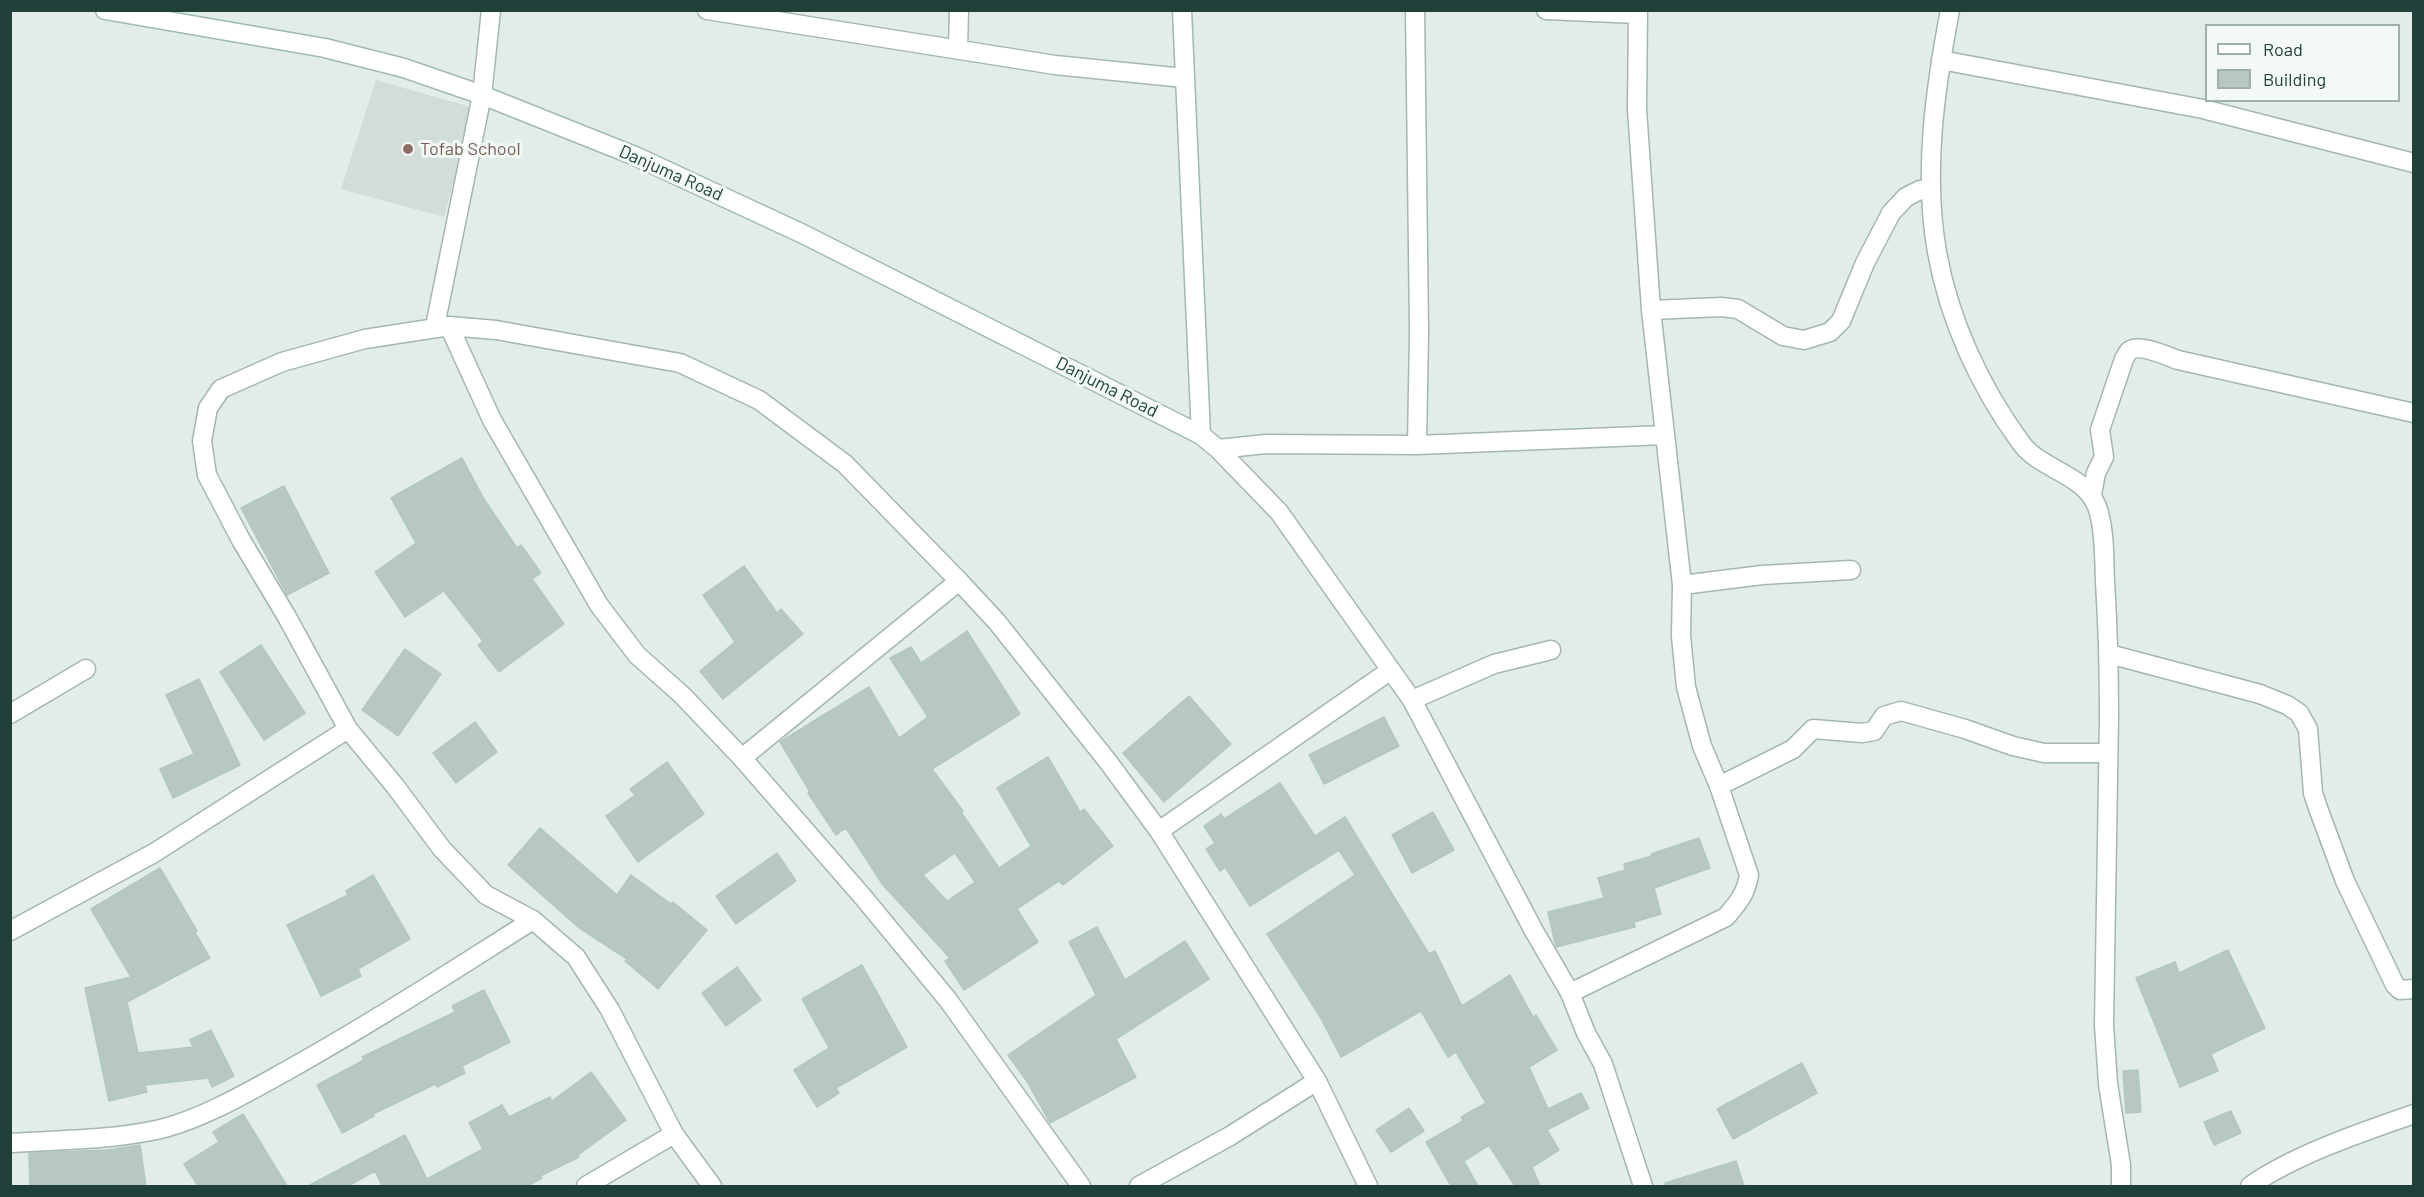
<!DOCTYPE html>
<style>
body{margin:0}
#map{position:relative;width:2424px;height:1197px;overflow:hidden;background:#e2ede9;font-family:Barlow,sans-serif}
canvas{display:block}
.frame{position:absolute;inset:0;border:12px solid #20403a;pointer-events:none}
.legend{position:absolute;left:2205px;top:24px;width:195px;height:78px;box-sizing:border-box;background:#f3f9f6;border:2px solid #9fafab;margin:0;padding:8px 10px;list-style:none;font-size:18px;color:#20403a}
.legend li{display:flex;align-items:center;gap:12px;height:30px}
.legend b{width:30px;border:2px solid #9fafab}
</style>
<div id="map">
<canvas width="2424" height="1197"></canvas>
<div class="frame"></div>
<ul class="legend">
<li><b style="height:8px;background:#fff"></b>Road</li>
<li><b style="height:16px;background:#b7c8c2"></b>Building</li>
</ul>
</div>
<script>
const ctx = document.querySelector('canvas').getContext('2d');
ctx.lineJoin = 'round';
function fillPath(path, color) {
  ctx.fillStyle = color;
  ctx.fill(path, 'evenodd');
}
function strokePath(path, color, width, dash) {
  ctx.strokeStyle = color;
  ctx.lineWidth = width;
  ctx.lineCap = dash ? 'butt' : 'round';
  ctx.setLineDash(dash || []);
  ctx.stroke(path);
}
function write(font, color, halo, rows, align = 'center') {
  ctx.font = font + ' Barlow,sans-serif';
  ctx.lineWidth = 6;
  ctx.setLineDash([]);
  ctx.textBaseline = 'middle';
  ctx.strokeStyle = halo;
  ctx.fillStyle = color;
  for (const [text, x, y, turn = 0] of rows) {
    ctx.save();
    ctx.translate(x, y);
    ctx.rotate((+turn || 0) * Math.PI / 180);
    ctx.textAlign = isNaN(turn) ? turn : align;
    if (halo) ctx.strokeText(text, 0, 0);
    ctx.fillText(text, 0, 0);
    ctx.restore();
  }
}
fillPath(new Path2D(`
 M376,80L474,108L444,217L341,189Z`), '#d0ddd8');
const building = new Path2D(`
 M462,458L484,499L517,548L521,545L541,573L532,579L564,624L499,672L478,645L483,641L444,591L405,617L375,572L416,543L391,498Z
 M284,486L329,573L287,595L241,508Z
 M744,566L777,613L781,609L803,634L723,699L700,671L735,642L703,595Z
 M967,631L1020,714L932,769L963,811L961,812L999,868L1031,846L997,788L1048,757L1080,812L1084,809L1113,846L1063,885L1059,881L1017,909L1038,942L964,990L945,961L950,958L883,885L846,828L836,835L808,793L810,792L780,742L869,687L899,738L928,717L890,658L911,647L921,663ZM955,853L975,882L947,901L923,875Z
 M261,645L305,713L264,740L220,672Z
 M405,649L441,674L398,736L362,710Z
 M199,679L240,765L173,798L160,769L194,754L166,695Z
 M1189,696L1231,744L1164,802L1123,753Z
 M1384,717L1399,746L1324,784L1309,755Z
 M475,722L497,752L456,783L433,753Z
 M667,762L704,814L638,862L606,816L635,795L630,789Z
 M1280,783L1315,836L1345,817L1429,954L1435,951L1462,1006L1510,975L1533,1017L1536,1015L1557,1050L1529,1067L1548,1109L1581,1093L1589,1108L1547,1130L1559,1150L1532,1167L1540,1186H1515L1489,1145L1464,1161L1478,1186H1451L1426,1142L1463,1121L1461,1117L1486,1103L1456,1052L1448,1057L1421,1011L1341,1057L1319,1015L1267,934L1355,875L1339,850L1250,906L1225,867L1220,871L1206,849L1215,843L1204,826L1221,814L1224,819Z
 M1433,812L1454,850L1412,873L1392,835Z
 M540,828L617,895L631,875L671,904L673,902L707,930L658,989L625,961L627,959L578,927L508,865Z
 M1699,838L1710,868L1654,888L1661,914L1634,922L1635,927L1556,947L1548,912L1604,898L1598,878L1625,870L1624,864L1652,856L1651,854Z
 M777,853L796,881L736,924L716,896Z
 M160,868L197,931L195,932L210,958L127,1002L138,1053L193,1047L190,1040L211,1030L234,1076L212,1087L208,1078L145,1085L147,1092L109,1101L85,988L131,977L91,909Z
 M373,875L410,939L358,969L361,976L321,996L287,925L348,895L346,891Z
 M1097,927L1125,980L1185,941L1209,979L1116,1039L1136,1077L1050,1123L1028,1083L1008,1055L1096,995L1069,942Z
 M2228,950L2265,1028L2211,1054L2218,1071L2180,1087L2136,978L2175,962L2179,973Z
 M862,965L907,1047L836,1088L839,1093L817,1107L794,1070L829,1048L802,999Z
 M737,967L761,1000L726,1026L702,993Z
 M484,990L510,1042L462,1066L465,1073L437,1087L436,1084L429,1087L373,1114L374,1116L342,1133L317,1085L364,1060L362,1057L455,1012L452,1006Z
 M1802,1063L1817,1093L1733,1139L1717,1109Z
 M2138,1070L2141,1112L2126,1113L2123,1071Z
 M591,1072L626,1120L578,1155L579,1157L540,1176L542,1178L527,1186H382L375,1171L348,1186H308L405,1135L427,1179L483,1149L469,1123L502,1105L509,1117L550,1097L552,1101Z
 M1409,1108L1424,1131L1391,1152L1376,1130Z
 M2231,1111L2241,1133L2214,1145L2204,1122Z
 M243,1114L287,1186H198L184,1164L219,1142L213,1132Z
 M140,1145L146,1186H116V1184L30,1186L29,1153L108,1150Z
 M1736,1161L1744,1186H1666L1665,1183Z`);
fillPath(building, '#b7c8c2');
strokePath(building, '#b3c7c1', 1.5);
const street = new Path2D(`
 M707,10L1055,65L1184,78
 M1415,10L1419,331L1417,445
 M1546,10L1638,14
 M1950,10C1935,89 1923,173 1937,252C1949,320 1980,387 2021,443C2042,472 2090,474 2099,513C2105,535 2104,560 2105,582C2108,628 2109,672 2109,717C2107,820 2106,923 2104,1025L2108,1084L2121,1165V1186
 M958,48L959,10
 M1941,60L2203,109L2414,163
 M1651,310L1721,307L1738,309L1783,336L1804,340L1830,332L1841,321L1865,263L1891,213L1906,197L1920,190L1931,188
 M435,326L482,95L491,10
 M449,326L492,420L599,605L637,655L682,695L742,758L863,897L948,1000L1081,1186
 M1201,435L1218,449L1279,512L1412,700L1534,931L1570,993L1586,1033L1603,1064L1643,1186
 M1218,449L1266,444L1417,445L1665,435
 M2092,494L2096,473L2104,457L2100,430L2103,421L2124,359C2126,356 2127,353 2129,351C2139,343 2167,356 2178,360L2414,413
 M1682,585L1762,575L1851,570
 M2109,654L2260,694L2287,705L2299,713L2308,729L2313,793L2318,808L2345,881L2395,985L2400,990L2414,989
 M1412,700L1494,664L1551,650
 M10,714L86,669
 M742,758L959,581
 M1719,786L1793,749L1813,729L1862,733L1874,731L1884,716L1901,711L1965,729L2013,746L2044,753H2108
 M1159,831L1391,670
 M10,931L154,853L348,729
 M1570,993L1726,917C1738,903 1746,894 1749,875L1719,786L1702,746L1686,687L1681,636L1682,585L1651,310L1637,109L1638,10
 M10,1143C58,1140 109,1140 156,1130C199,1121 250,1091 288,1070C372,1023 452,971 533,920
 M586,1186L674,1134
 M712,1186L674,1134L610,1010L576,957L533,920L486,895L442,849L395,786L348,729L287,617L241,540L207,475L202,441L208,408L221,389L282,362L365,339L449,326L496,330L680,363L759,400L845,464L959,581L997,622L1109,763L1159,831L1317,1081L1368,1186
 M1139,1186L1230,1136L1317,1081
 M2250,1186C2294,1155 2362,1132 2414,1114`);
const secondary = new Path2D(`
 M105,10L325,48L404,68L482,95L635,156L803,234L1201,435L1182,10`);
strokePath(street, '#a4b6b1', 21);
strokePath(secondary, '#9fbab2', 21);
strokePath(street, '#fff', 18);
strokePath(secondary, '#fff', 18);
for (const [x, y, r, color] of [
 [408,149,6,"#8d6e63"]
]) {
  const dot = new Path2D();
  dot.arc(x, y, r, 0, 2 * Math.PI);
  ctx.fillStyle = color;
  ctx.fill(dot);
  strokePath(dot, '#f3f9f6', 2);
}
write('18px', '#785e54', '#f3f9f6', [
 ["Tofab School",420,149]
], 'left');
write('18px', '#20403a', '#f3f9f6', [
 ["Danjuma Road",671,173,24],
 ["Danjuma Road",1107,387,27]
]);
</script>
